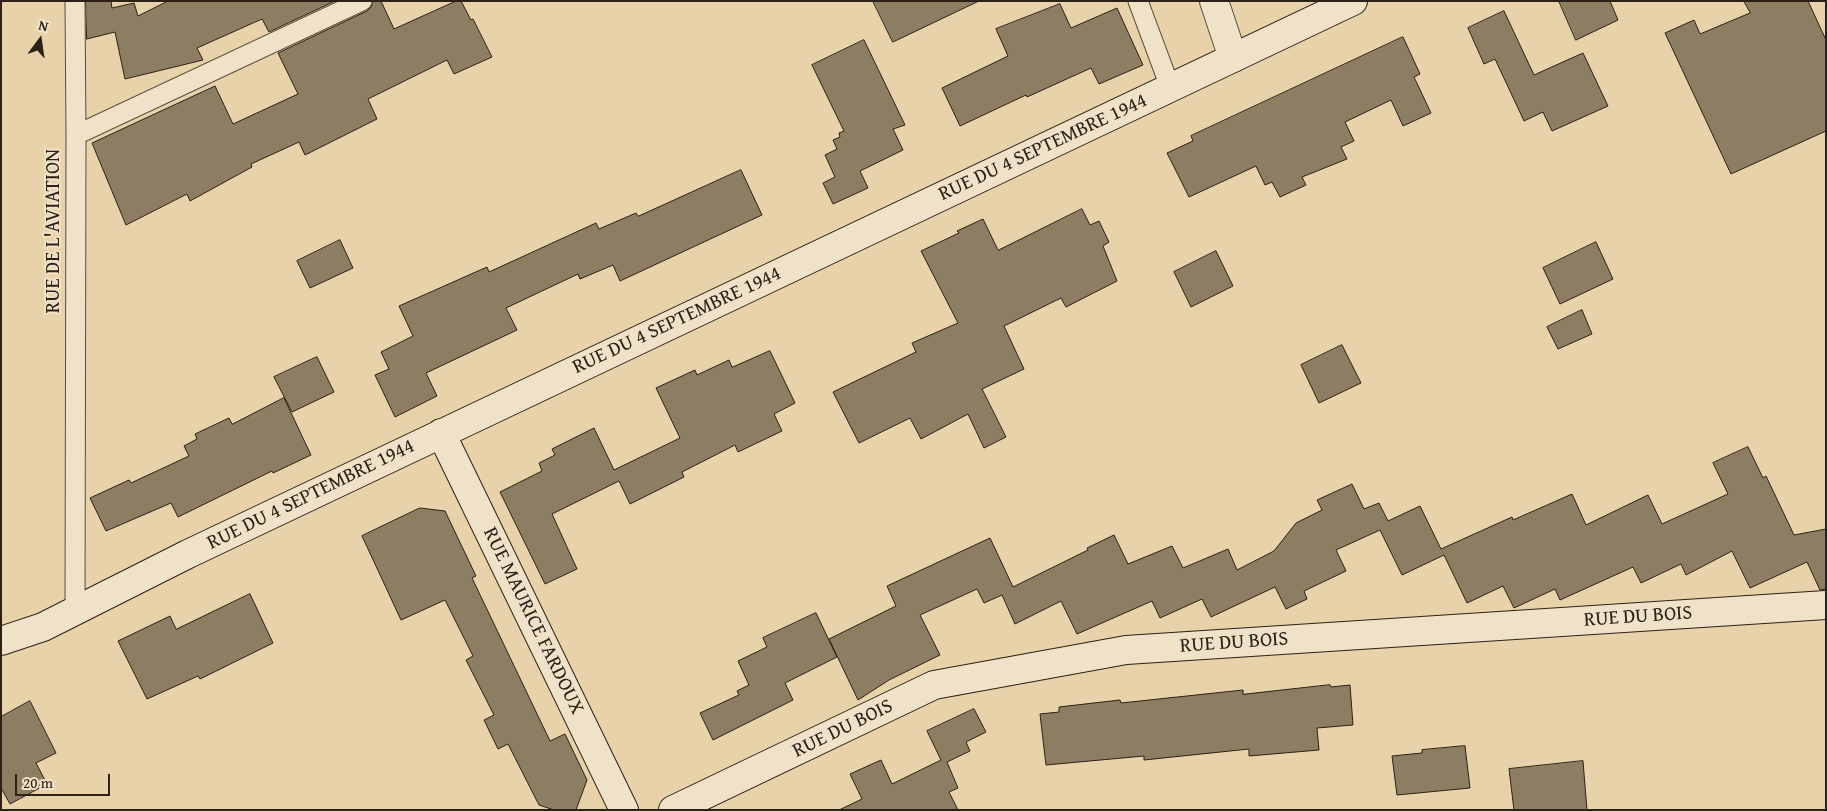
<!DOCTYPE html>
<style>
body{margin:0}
#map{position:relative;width:1827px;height:811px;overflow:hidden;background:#e8d2aa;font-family:"Gentium Book Plus",serif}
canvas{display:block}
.frame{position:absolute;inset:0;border:2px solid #2b2116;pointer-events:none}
.north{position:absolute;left:15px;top:15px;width:50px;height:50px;-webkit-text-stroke:4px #f0e2c8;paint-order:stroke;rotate:14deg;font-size:14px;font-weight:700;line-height:20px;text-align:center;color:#2b2116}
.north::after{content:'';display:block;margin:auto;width:18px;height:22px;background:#2b2116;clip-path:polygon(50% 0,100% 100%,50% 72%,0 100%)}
.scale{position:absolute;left:15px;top:774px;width:95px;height:22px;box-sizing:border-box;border:2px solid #2b2116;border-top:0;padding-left:6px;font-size:15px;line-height:18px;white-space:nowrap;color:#2b2116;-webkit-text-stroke:4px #f0e2c8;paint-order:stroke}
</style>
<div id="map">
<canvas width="1827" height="811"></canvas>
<div class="frame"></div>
<div class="north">N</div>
<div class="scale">20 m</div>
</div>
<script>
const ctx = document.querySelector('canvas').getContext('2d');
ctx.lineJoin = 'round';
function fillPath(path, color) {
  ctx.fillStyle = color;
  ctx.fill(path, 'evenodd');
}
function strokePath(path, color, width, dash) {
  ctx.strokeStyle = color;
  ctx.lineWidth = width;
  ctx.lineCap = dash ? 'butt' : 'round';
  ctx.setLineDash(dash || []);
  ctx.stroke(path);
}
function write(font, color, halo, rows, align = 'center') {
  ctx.font = font + ' "Gentium Book Plus",serif';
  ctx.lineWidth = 4;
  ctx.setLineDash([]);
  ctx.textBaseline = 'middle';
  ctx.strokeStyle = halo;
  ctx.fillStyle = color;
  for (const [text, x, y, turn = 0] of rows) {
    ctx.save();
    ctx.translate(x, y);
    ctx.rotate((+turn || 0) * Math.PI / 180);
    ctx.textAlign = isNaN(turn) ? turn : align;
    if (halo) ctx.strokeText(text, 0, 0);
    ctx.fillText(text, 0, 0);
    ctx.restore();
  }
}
const building = new Path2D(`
 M86,1H111L112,8L134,3L138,16L168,1H335L269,32L262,19L197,48L203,60L125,79L115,32L87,39Z
 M373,1H381L394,29L456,1H461L471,20L473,19L492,57L454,74L447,60L368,99L377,119L305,155L299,142L251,164L252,167L190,201L187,194L126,225L92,143L215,86L233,124L298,94L278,53L367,11L371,7Z
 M873,1H979L893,42Z
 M1559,1H1610L1618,20L1576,40Z
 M1744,1H1808L1826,40V131L1731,174L1665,33L1694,20L1700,34L1750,13Z
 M1060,4L1071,28L1117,8L1143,65L1099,84L1091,68L1027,97L1026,95L960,126L942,88L1008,56L996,29Z
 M1504,11L1534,75L1583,53L1608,106L1552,131L1543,112L1524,121L1495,59L1484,64L1468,28Z
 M1403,37L1420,74L1414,77L1431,113L1403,126L1391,100L1345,122L1354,141L1341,147L1347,159L1302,177L1306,185L1280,197L1272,182L1265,185L1256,166L1189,197L1167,153L1193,141L1191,136Z
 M864,40L905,125L893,129L903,150L860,171L868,188L833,204L823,183L835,177L825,155L837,149L833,140L840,137L839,133L844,131L812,65Z
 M741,170L762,215L620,281L613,265L580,279L578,274L506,308L517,330L426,373L437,396L395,417L375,375L389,369L381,352L413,336L399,306L487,267L489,272L596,223L599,229L636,213L638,216Z
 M1082,209L1090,225L1099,221L1109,242L1103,246L1117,281L1066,307L1061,298L1004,326L1024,369L982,389L1006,437L984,448L968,414L921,439L910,418L859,443L833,392L916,352L912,343L958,323L921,251L959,233L957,231L983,219L998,250Z
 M340,240L353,268L310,288L297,261Z
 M1596,242L1613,279L1560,304L1543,268Z
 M1216,251L1233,286L1191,307L1174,272Z
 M1582,310L1592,334L1558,349L1547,327Z
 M1342,345L1361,383L1319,403L1301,365Z
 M770,351L795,403L774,414L782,431L738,452L735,445L682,472L684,477L630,504L619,481L552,514L577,569L545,584L500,492L542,471L539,463L555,455L552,449L594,428L614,470L680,438L656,388L695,370L697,375L729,360L732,367Z
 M317,357L334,392L292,412L274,377Z
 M284,398L311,455L273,473L272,471L178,517L171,503L106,531L90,498L129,480L131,483L189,456L184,446L197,439L195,434L229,418L232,424Z
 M1748,447L1763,478L1766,476L1794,535L1826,529V589L1820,590L1807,562L1750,588L1732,551L1686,575L1681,564L1641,583L1633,567L1560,600L1555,589L1514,608L1503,586L1467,603L1444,555L1402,575L1380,530L1336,550L1346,571L1304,591L1307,599L1286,609L1275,587L1211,617L1202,599L1160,618L1152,601L1077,634L1061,601L1015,624L1002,595L984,603L977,589L920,615L940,655L889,680L858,700L829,639L896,606L887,586L990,538L1013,587L1088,550L1087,548L1114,535L1128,564L1172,546L1183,568L1228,549L1237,570L1274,551L1296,523L1322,510L1317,500L1352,484L1364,509L1379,503L1388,521L1420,506L1441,549L1512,517L1513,520L1572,494L1586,525L1648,495L1662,524L1728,494L1713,463Z
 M420,508L445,511L476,576L472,578L550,741L565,734L587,780L576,810H554L539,805L508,744L498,749L484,720L494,715L466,660L473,656L445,600L401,620L362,536Z
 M250,594L273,643L200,679L198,676L147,699L118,641L170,616L176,629Z
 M816,613L837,657L785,683L793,700L713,740L700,713L739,695L737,691L749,685L738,661L767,647L763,638Z
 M1330,685L1331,687L1350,685L1353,725L1317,728L1319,750L1249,756V749L1144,760V756L1046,765L1040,714L1059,712V707L1120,700L1121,703L1243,690V694Z
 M30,701L56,753L36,763L47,784L10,804L1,788V717Z
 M974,709L986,732L966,742L970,751L947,762L958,788L949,792L958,810H839L862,799L850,774L881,760L892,784L941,760L927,731Z
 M1465,746L1470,788L1397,795L1392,756L1422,753V750Z
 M1583,761L1587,810H1514L1509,769Z`);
fillPath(building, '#8d7d63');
strokePath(building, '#2b2116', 1);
const lane = new Path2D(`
 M75,1L76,135
 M1138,1L1170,87
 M75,611L76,135L362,1`);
const street = new Path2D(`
 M1214,1L1233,58`);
const secondary = new Path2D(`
 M441,433L624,810
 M1,641L43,627L188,554L1353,1
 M673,810L934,685L1126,650L1826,605`);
strokePath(lane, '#5a4d3b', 21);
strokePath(street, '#5a4d3b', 30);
strokePath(secondary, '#2b2116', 30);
strokePath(lane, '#f0e2c8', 19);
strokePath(street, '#f0e2c8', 28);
strokePath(secondary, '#f0e2c8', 28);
write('20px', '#2b2116', '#f0e2c8', [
 ["RUE DU 4 SEPTEMBRE 1944",1043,148,-25],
 ["RUE DE L'AVIATION",54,231,-90],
 ["RUE DU 4 SEPTEMBRE 1944",677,321,-25],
 ["RUE DU 4 SEPTEMBRE 1944",311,495,-26],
 ["RUE DU BOIS",1638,617,-4],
 ["RUE MAURICE FARDOUX",533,621,64],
 ["RUE DU BOIS",1234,643,-4],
 ["RUE DU BOIS",843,729,-26]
]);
</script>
